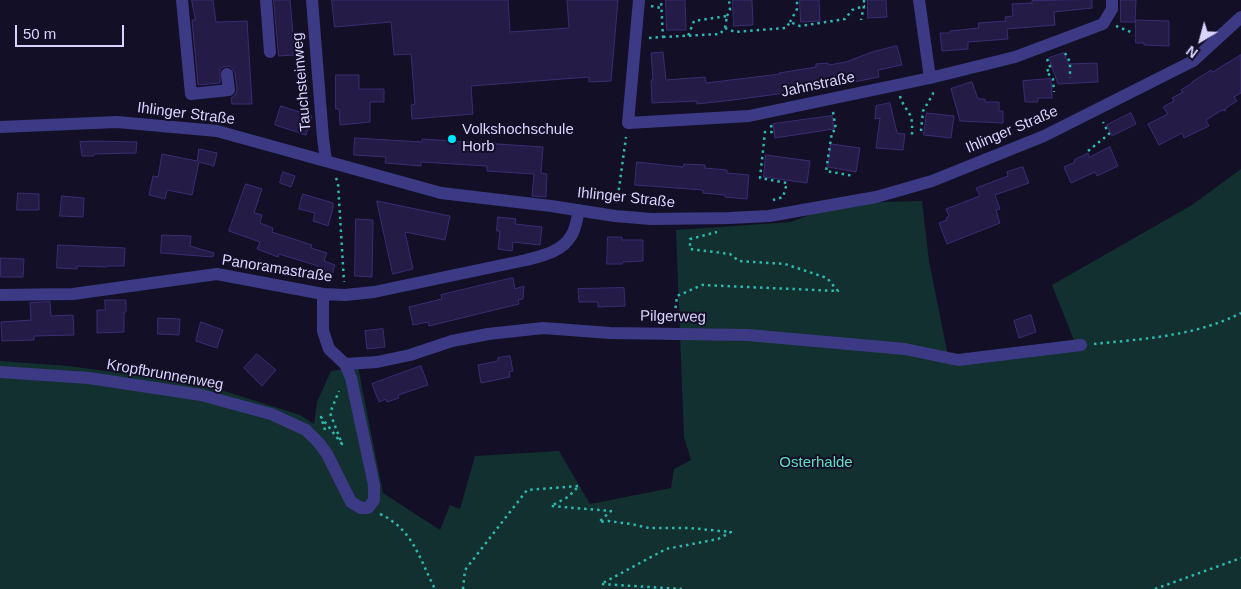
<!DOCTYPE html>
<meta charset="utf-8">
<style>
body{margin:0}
#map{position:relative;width:1241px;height:589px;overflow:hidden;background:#130f26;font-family:Arial,sans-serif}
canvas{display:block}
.north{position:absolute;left:1176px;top:15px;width:50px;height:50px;-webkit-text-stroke:4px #130f26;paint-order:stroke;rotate:217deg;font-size:14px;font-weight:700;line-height:20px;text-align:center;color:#d9d4ff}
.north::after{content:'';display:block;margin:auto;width:18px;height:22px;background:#d9d4ff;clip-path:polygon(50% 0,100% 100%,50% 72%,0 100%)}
.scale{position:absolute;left:15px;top:25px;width:109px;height:22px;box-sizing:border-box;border:2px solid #d9d4ff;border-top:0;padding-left:6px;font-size:15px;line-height:18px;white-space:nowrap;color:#d9d4ff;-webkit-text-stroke:4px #130f26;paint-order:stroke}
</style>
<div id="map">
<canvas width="1241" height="589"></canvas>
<div class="north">N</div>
<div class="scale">50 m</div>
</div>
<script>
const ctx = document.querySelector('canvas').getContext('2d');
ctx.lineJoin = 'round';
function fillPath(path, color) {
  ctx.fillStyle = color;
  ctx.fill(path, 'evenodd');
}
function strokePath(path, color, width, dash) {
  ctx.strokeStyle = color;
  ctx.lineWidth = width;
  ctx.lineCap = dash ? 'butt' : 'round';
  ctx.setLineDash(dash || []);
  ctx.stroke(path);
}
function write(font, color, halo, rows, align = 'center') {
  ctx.font = font + ' Arial,sans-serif';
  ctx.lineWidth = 4;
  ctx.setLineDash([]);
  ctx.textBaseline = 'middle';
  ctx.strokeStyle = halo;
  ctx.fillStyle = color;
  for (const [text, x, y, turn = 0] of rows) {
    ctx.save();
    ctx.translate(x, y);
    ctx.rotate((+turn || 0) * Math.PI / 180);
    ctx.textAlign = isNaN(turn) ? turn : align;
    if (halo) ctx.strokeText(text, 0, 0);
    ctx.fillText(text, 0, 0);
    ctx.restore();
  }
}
fillPath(new Path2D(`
 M1241,169V589H0V361L69,366L163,379L224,391L300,415L314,424L317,402L331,371L358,367L383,493L440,530L450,505L460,509L475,456L559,451L590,504L671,488L674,469L691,460L684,437L676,230L791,222L840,203L922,201L929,261L948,356L1077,348L1052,285L1192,205Z`), '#12302f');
const building = new Path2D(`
 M192,0H213L216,22L247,21L252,104H232L231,98L236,94L237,89L235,73L230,66L223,67L220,70V83L198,85L192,20H195Z
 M274,0H290L295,55L279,56Z
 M332,0H508L510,32L569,28L567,0H618L611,81L589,82V77L471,86L473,114L412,119L411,105L415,104L411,54L394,55L391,22L335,27Z
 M666,0H685L686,30H667Z
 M733,0H752L753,25L734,26Z
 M800,0H819L820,21L801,22Z
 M868,0H886L887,17L868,18Z
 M1092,0V8L1054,12L1055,25L1007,29L1008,39L968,42V49L942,51L940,33H950V31L979,28L978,23L1006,21L1005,17L1013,16L1012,4L1032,3V1Z
 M1121,0H1136L1135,22H1121Z
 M1136,20L1169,21V46L1144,45V43H1136Z
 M897,46L902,65L878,70L879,77L833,86L832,83L807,87L808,90L733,100L697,104V101L652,103L651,80H653L651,53L663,52L666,80L705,77L706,83L780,74L779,73L816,67V64L828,63L829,65L846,62L872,52Z
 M1064,53L1068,64L1097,63L1098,82L1058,84L1049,58Z
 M1241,55V93L1234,97L1237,101L1226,108L1225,111L1222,110L1206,120L1209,126L1184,138L1182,133L1159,145L1148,124L1168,114L1163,107L1174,101L1172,98L1183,92L1181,90L1192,83V82L1211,70L1212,72Z
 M336,75H359V89H384V102H370V122L340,125L339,109H336Z
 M1051,79L1052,98H1038V102H1025L1023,81Z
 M972,82L978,99H985V102H999V111H1003V123L960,121L951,89Z
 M890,103L897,133L905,134L903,150L876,148L880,118L875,119L876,106Z
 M281,106L312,116L306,135L275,125Z
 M927,113L954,116L951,138L924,135Z
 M1131,113L1136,124L1112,136L1107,125Z
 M832,116L834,129L775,138L773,124Z
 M355,138L422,142V139L543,147L541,173L547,174L546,197L532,196L534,174L487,171V166L421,162V166L385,163L386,157L354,155Z
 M95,141L137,142L136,153L94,154V156H82L80,142Z
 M831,144L860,148L856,172L828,167Z
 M1110,147L1118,166L1097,176L1095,172L1071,183L1064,167L1075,162L1074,160L1088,153L1089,157Z
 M199,149L217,153L214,166L199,162L192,195L167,190L165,199L149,195L153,176L158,177L162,154L197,161Z
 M766,155L810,161L807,183L764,177Z
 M637,162L683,167L684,164L705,165V168L727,170V173L749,175L747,199L725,197V195L703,193V190L635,185Z
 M1023,167L1029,183L995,195L1000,209L996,210L1000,223L947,244L939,223L947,220L946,218L949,216L946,209L980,196L976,188L1008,176L1007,172Z
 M283,172L295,176L291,187L280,183Z
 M246,184L262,189L254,213L262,215L260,223L273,228L272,232L312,245L311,248L327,253L324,261L335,265L332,275L317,271L318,266L279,254L278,257L257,249L260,242L229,231Z
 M18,193L39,194V210H17Z
 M303,194L333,203V208L328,226L313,221L315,213L299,209Z
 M62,196L84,198L83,217L60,216Z
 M377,201L450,216L445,240L405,232L413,269L393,274Z
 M498,217L516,219L515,224L542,227L540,245L513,242L512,251L498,249L500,231H497Z
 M356,219L373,220L372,277L355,276Z
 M162,235L191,236L190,246L214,253L213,257L161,253Z
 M608,237H622V240H643V261L623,262L622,264H607Z
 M58,245L125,248L124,266H107V267L77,266V269L57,268Z
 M1,258L24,259L23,277H1Z
 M513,278L515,289L524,286L523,299L518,300L519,304L429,326L428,322L413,325L409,307L442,299L441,295Z
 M624,288L625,306L598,307V302H579L578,289Z
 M105,300H126V312H124V332L97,333V310H105Z
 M50,302L51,316L73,315L74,335L34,336V340L2,341L1,322L31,320L30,303Z
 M1031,315L1036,332L1019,338L1014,321Z
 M158,318L180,319L179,335L158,334Z
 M201,322L223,330L217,348L196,341Z
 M383,329L385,347L367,349L365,331Z
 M257,354L276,370L262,386L244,368Z
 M510,356L513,371L509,372L510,377L481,383L478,365L498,361V358Z
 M421,366L428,385L398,395L399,398L387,402L386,399L379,402L372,384Z`);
fillPath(building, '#241b47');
strokePath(building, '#3b2d73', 1);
strokePath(new Path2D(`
 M864,0V6
 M651,6L661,8
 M727,16L730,10L729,0
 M790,22L797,9V0
 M1116,26L1133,33
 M725,28L735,32L786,28L790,22L800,26L845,19L852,10L864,6L861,20
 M663,37L720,34L725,28L727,16L694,21L688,36
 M649,38L663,37L661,0
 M1065,53L1070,62V78
 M1047,59L1051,69L1046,71L1053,79L1054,92
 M900,96C902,104 907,109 910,115C913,122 912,129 912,137
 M833,112L836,130L832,132L826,171L854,176
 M771,125L772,132H765L760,178L787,183L783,197L773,200
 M921,131L923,111L933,94L932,90
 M1088,151L1109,134L1103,122
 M336,178L338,183L344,282
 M617,203L626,137
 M674,321L677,296L702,285L838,291L827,278L785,264L739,261L730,254L690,249V239L717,232
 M1094,344C1143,339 1196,336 1241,313
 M325,430L321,417L342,444L330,413L339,391
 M380,514C413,529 420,560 435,589
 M463,589L465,570L527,490L579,486L568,497L551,506L611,511L599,522L608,521L631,524L649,528H689L731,532L718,539L666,549L601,584L682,589
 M1155,589L1241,558`), '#2fb8b0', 2.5, [2.5, 4]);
strokePath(new Path2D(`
 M182,0L191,94L229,90L227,74
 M266,0L270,52
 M312,0L323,138L326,161
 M639,0L628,123L749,116L930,78L1015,57L1103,24L1112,9V0
 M919,0L930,78
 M0,127L117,122L217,131L441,193L551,206L615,216L651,219L729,218L769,216L876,197L932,181L1044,136L1193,61L1241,17
 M0,295L73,294L217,274L323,294L345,295L374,292L526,260C541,256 562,252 571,236C576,229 577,218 579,210
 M345,364L377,362L410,355L452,341L488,334L543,328L610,333L748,335L905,349L958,360L1081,345
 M0,372L89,378L201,395L271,414L306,430L319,443L327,454L351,502L361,508H368L374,500V485L351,378L345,364L329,349L323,331V294`), '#3d3a85', 12);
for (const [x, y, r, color] of [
 [452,139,5,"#00e5ff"]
]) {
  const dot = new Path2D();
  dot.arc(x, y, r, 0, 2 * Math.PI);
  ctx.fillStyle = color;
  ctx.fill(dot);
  strokePath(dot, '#130f26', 2);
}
write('15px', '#d9d4ff', '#130f26', [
 ["Tauchsteinweg",302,82,-95],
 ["Jahnstraße",818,85,-12],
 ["Ihlinger Straße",186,114,7],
 ["Ihlinger Straße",1012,130,-23],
 ["Ihlinger Straße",626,198,6],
 ["Panoramastraße",277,269,9],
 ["Pilgerweg",673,317,1],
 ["Kropfbrunnenweg",165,375,10]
]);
write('15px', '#d9d4ff', '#130f26', [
 ["Volkshochschule",462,130],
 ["Horb",462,147]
], 'left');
write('15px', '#5fe0c0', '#130f26', [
 ["Osterhalde",816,463]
]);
</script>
